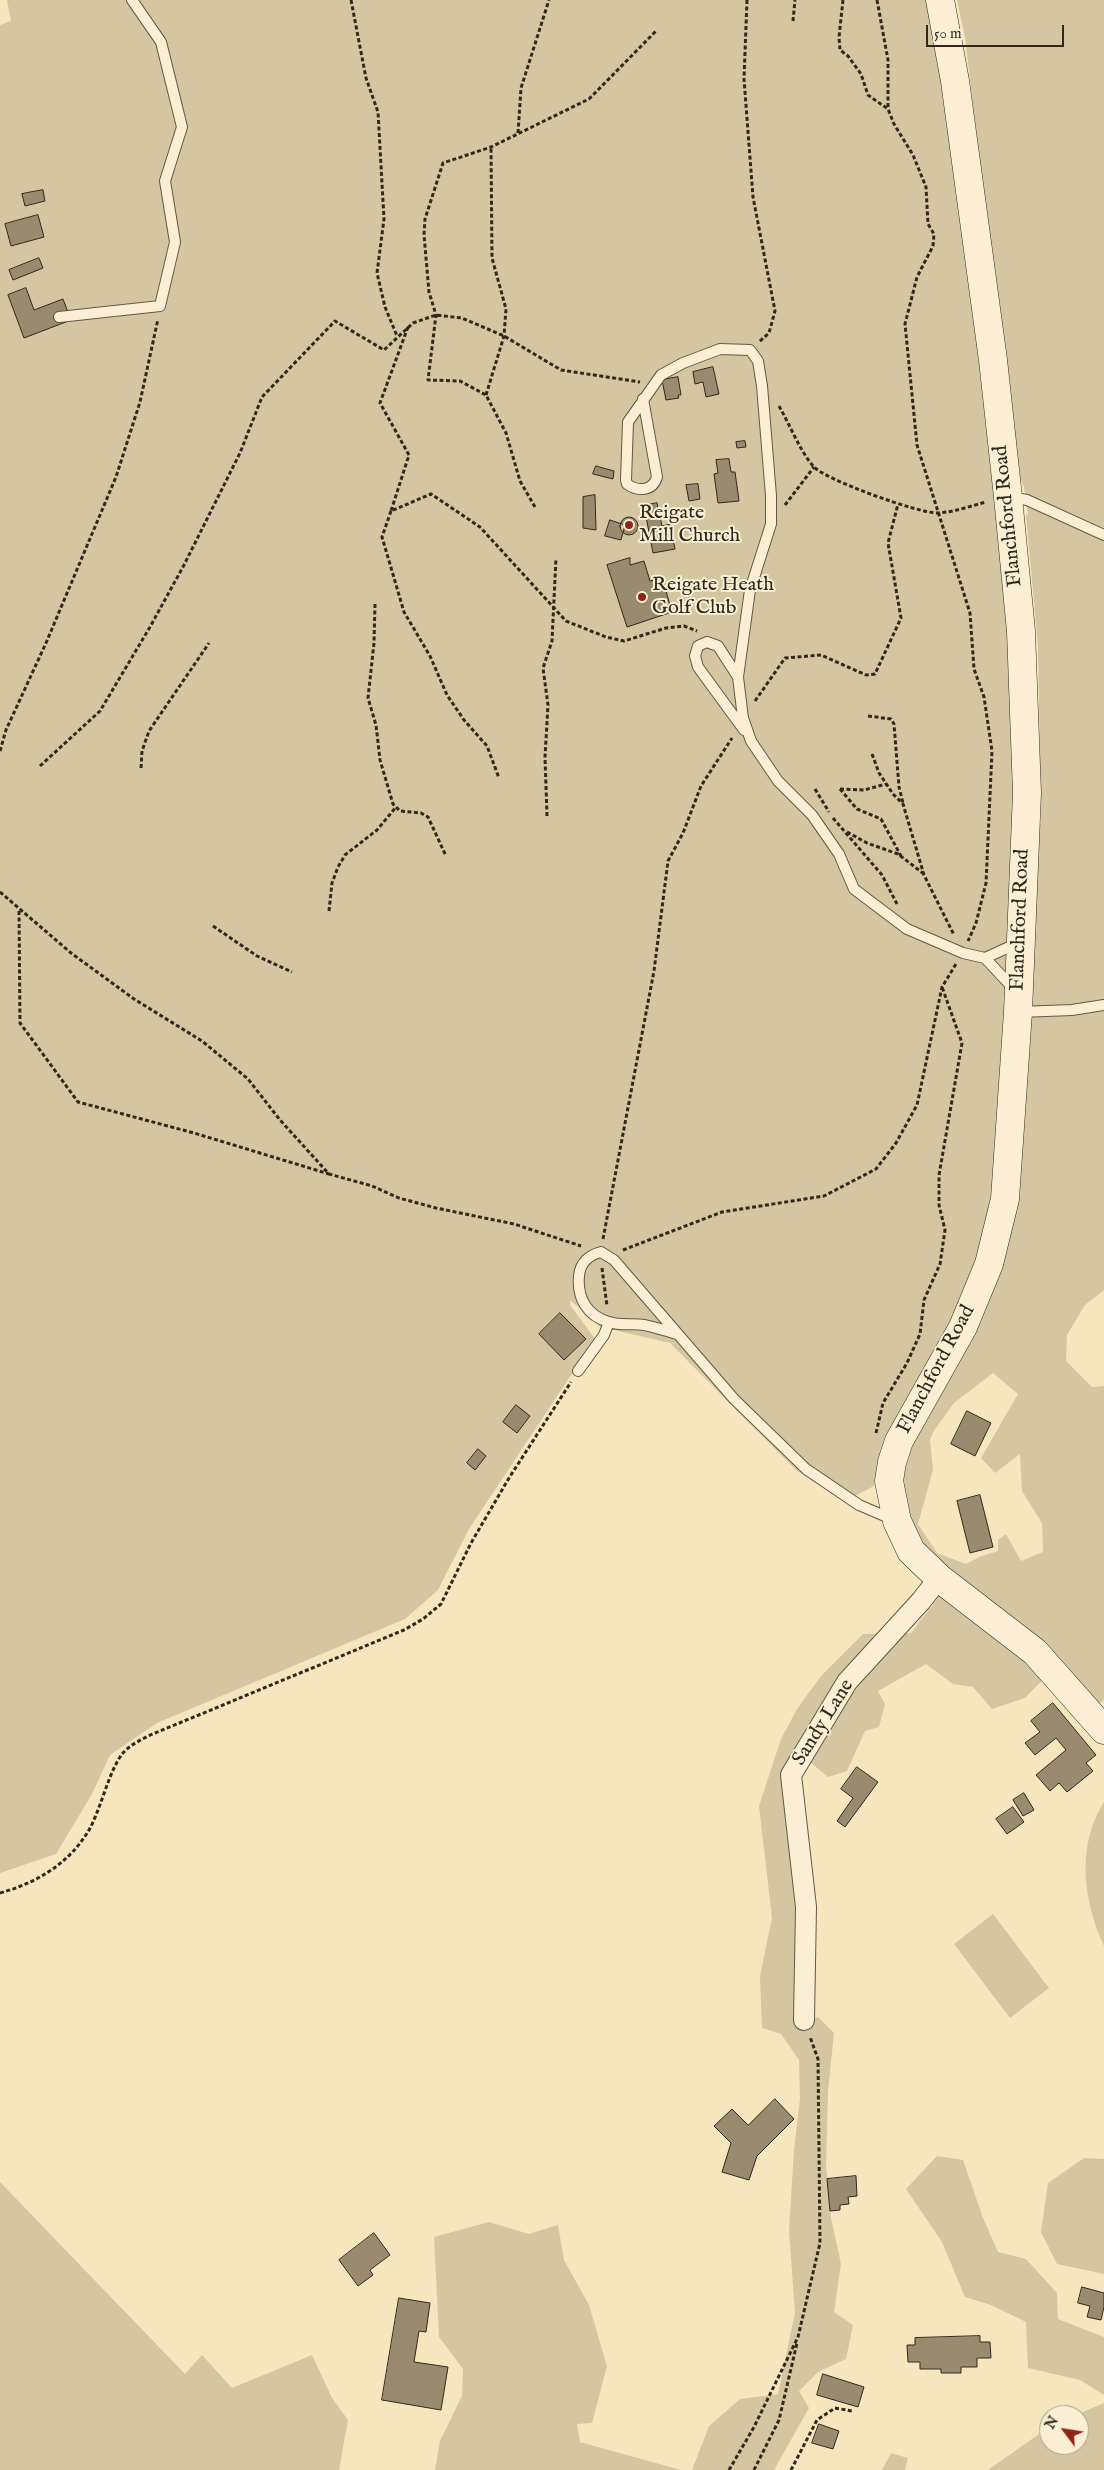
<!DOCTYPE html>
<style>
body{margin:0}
#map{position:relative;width:1104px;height:2470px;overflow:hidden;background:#f7e6bd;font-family:"IM FELL English",serif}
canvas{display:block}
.north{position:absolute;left:1039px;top:2405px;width:50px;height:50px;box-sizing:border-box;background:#faefd4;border:1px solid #aa9f8b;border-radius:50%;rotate:301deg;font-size:14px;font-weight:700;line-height:20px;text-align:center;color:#31281d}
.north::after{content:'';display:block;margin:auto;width:18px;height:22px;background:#8f2418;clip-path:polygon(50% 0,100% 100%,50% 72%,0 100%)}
.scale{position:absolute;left:926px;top:25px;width:138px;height:22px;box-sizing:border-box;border:2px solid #31281d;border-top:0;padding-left:6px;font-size:15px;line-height:18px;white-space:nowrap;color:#31281d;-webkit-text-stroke:4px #faefd4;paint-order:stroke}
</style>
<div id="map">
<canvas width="1104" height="2470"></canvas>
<div class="north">N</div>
<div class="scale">50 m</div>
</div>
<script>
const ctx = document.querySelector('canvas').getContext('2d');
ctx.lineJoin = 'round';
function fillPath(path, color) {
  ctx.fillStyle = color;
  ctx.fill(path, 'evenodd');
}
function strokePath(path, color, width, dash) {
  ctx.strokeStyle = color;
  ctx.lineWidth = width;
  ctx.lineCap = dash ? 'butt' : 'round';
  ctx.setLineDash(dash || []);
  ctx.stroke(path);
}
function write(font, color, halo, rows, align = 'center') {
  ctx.font = font + ' "IM FELL English",serif';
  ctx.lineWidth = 4;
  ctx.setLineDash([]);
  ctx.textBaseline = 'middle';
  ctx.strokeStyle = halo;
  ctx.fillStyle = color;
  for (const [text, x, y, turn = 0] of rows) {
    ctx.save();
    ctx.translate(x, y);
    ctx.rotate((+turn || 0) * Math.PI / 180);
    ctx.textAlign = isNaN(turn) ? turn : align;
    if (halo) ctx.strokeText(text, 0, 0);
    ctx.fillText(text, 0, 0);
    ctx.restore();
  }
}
fillPath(new Path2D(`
 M7,0H927L933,24L966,238L1003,559L1016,759L1015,870L1041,823L1038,646L1026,515H1028L1024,487L1015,469L965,37L957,0H1104V1290L1085,1305L1067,1335L1066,1361L1092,1387L1104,1386V1700L1095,1708L1052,1670L1025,1698L992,1709L973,1687L953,1684L926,1664L878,1691L885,1704L879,1727L865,1731L847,1771L828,1777L798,1752L796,2023L818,2017L834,2033L828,2091L826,2166L831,2218L841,2264L834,2312L853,2325L846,2359L818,2372L799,2391L809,2408L774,2470H692L709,2426L740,2399L778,2394L795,2313L789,2231L794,2150L800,2099L799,2060L781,2034L762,2028L760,1976L772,1918L759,1806L781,1739L797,1709L821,1676L863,1634L911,1633L938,1598L948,1573L907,1530L876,1477L874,1486L845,1501L797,1471L670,1343L601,1327L570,1300V1305L595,1339L469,1529L438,1590L405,1619L157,1723L110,1755L92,1794L56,1854L0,1873V25L11,21ZM993,1373L1018,1394L981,1458L995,1473L1020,1454L1022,1491L1042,1523L1043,1552L1021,1561L1006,1534L998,1540V1551L979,1557L966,1564L937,1553L918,1524L933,1470L930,1440L933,1432L954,1403Z
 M1104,1802V1946C1083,1901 1076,1846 1104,1802Z
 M993,1914L1049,1988L1010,2018L954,1944Z
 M937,2156L963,2160L983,2218L998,2252L1026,2259L1057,2293L1058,2319L1104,2337V2395L1080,2380L1028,2368L1026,2322L991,2305L965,2297L942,2242L906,2189Z
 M1084,2158L1104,2159V2274L1057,2264L1041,2232L1048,2183Z
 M0,2182L185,2374L202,2355L232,2388L312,2355L332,2398L348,2420L339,2470H0Z
 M489,2222L529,2234L558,2225L564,2260L589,2305L607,2366L592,2423L577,2424L580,2442L681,2470H435L440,2441L462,2396L463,2369L439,2337L434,2237Z
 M1104,2403V2470H988L1049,2427V2445H1079V2415H1076Z
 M891,2453L908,2458L905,2470H882Z`), '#d5c6a2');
const building = new Path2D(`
 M43,190L45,201L25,206L22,194Z
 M38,215L44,237L11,246L5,224Z
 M39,258L43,268L13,280L9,270Z
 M26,288L34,310L63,299L71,320L24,338L8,295Z
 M713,367L719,394L706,397L703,382L695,384L693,372Z
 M678,377L681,395H678L679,398L666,400L662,380Z
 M745,441L746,447L737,448L736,442Z
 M729,459L731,472H735L739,501L718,503L714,474L718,473L716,460Z
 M596,466L614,471L613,479L593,474Z
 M698,484L700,499L689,501L686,485Z
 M595,495L596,530L583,528V497Z
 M657,503L662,526L670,524L675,549L653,553L644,506Z
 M620 526a9 9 0 1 1 18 0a9 9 0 1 1-18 0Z
 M610,520L625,525L621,540L605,536Z
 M630,558V565L644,561L650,581L662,577L672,612L627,627L607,565Z
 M560,1313L586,1339L564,1360L539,1334Z
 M516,1405L530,1416L517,1433L503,1422Z
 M967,1411L991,1423L975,1456L951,1444Z
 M478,1449L486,1456L475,1470L467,1463Z
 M980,1495L993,1547L970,1553L957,1501Z
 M1053,1703L1096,1755L1086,1763L1093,1771L1067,1792L1059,1783L1050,1791L1036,1775L1066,1750L1056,1738L1035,1755L1025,1743L1040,1732L1031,1721Z
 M857,1767L878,1782L845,1827L837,1821L853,1798L841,1789Z
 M1024,1793L1034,1810L1023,1816L1013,1800Z
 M1013,1807L1024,1822L1007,1834L996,1819Z
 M775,2099L794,2119L757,2156L749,2180L722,2172L731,2143L714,2126L732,2109L748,2125Z
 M856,2176L857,2196L848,2197L849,2204L840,2205V2210L830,2211L827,2179Z
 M374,2233L390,2255L370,2270L373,2275L358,2286L339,2260Z
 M1082,2287L1104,2293V2307L1101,2320L1087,2317L1090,2306L1078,2303Z
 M399,2298L430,2303L426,2332L419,2331L414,2362L448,2367L441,2410L382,2400Z
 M980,2336V2342H990L991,2358H977V2367H961V2373H941V2369H920V2362H908L907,2345H915V2338Z
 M823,2374L864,2387L858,2407L817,2395Z
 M819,2424L839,2431L833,2449L812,2443Z`);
fillPath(building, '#988b70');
strokePath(building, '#31281d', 1);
const lane = new Path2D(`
 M59,317L160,306L175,242L165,181L182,127L161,42L132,0
 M643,399L657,477C653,491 638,492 627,484L626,480L628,422L661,375L683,363L720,349L750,350L758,361L762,386L771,496V524L750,590L738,677L743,718L751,741L778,781L812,815L839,854L854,889L907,929L963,953L985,958L1014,989
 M1009,497L1027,500L1104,535
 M738,677L718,646L707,642L698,646L695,656L698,667L744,730
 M985,958L1018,943
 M1019,1012L1072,1010L1104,1005
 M677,1334C666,1331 655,1327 644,1325C633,1323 620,1326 609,1322C587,1316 577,1298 579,1276C580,1263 589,1255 601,1252L614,1260L734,1399L806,1469L859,1505L894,1520
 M578,1371L604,1335L609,1322`);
const street = new Path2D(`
 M804,2020L806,1907L791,1775L847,1682L921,1601L939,1578`);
const secondary = new Path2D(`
 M940,0L955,81L993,360L1008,497L1021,631L1027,793L1018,1012L1005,1199L989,1264L963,1327L899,1441L892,1462L889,1481L897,1521L911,1551L939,1578L1035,1652L1104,1730`);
strokePath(lane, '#625845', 12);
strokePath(street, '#625845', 22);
strokePath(secondary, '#31281d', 29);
strokePath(new Path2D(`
 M351,0L366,78L378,112L384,219L377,273L385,307L397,336
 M747,0L744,79L753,197L775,311L769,333L759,342
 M843,0L839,37L840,50L848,56L861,74L868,95L888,109L894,124L913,155L926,187L928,224L934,234L933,246L917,277L905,324L917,445L970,613L974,669L984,697L992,751L986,883L976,923L968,941
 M877,0L888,60V108
 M793,21L795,0
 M518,133L521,88L549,0
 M408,327L380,403L409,455L391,511L431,494L480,527L566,621L606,637L624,641L666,628L684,626L697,631
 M486,395L504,336L506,309L492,258L491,147
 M779,406C790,425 799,449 813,466C823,479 920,514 938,513C954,512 971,506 986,502
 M785,505L814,467
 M535,507L520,481L506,433L486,395L460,381L428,380L436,315L429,292L424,235L425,219L443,163L491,147L589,99L656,31
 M391,511L382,537L404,612L430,656L447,695L464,720L487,746L499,778
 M375,604L374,643L368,698L376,725L380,760L393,804L400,811L421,813L428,817L446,856
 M755,701L785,658L821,655L866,675L875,674L901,618L888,543L898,504
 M868,716L891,719L894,724L899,787L903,803
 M0,751L6,730L46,643L116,477L140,402L158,319
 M872,754L879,773L893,794L903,804L924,875L954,935
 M40,766L100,711L150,627L184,565L240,453L262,397L335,321L384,350L413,323L436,315L462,318L504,336L561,370L640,382
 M141,768L142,751L149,731L209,643
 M815,789L829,812
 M840,789L857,809L881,819L901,856
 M840,789L864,790L886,784
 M547,816L545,757L548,705L543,668L552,641L556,558
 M833,818L882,875L897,904
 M847,832L867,843L898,854L924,874
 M0,892L71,953L134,999L202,1041L248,1079L280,1120L329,1174L372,1186L399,1198L436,1208L514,1224L581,1246
 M19,911L20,1023L78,1102L194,1133L329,1174
 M329,911L332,883L338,867L345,855L377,830L396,807
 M213,926L257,956L292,972
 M603,1239L654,971L668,861L683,833L701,786L732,738
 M623,1250L722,1212L824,1196L876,1169L896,1143L917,1105L942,987L956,964
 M602,1268L607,1306
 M876,1433L883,1403L907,1363L920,1334L924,1300L940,1264L945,1230L939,1205V1175L962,1043L942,987
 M0,1893C36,1883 69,1864 89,1830C101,1809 109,1770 123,1753C130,1745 139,1741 148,1736L404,1630L423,1619L441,1604L471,1543L509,1478L571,1382
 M729,2470L754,2427L798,2337L820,2243L818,2059L810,2037
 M754,2470L779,2420L797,2343
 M791,2470L817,2420L835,2408L852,2411`), '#31281d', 3, [4, 2.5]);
strokePath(lane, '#faefd4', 10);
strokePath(street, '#faefd4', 20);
strokePath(secondary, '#faefd4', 28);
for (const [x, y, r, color] of [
 [629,525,5,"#8f2418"],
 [642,597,5,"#8f2418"]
]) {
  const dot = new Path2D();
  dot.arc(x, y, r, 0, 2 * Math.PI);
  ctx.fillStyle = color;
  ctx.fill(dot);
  strokePath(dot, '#faefd4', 2);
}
write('20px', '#31281d', '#faefd4', [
 ["Reigate",639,514],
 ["Mill Church",639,537],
 ["Reigate Heath",652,586],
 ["Golf Club",652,609]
], 'left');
write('20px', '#31281d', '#faefd4', [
 ["Flanchford Road",1009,516,-96],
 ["Flanchford Road",1021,920,-88],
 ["Flanchford Road",937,1370,-62],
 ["Sandy Lane",824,1723,-58]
]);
</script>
